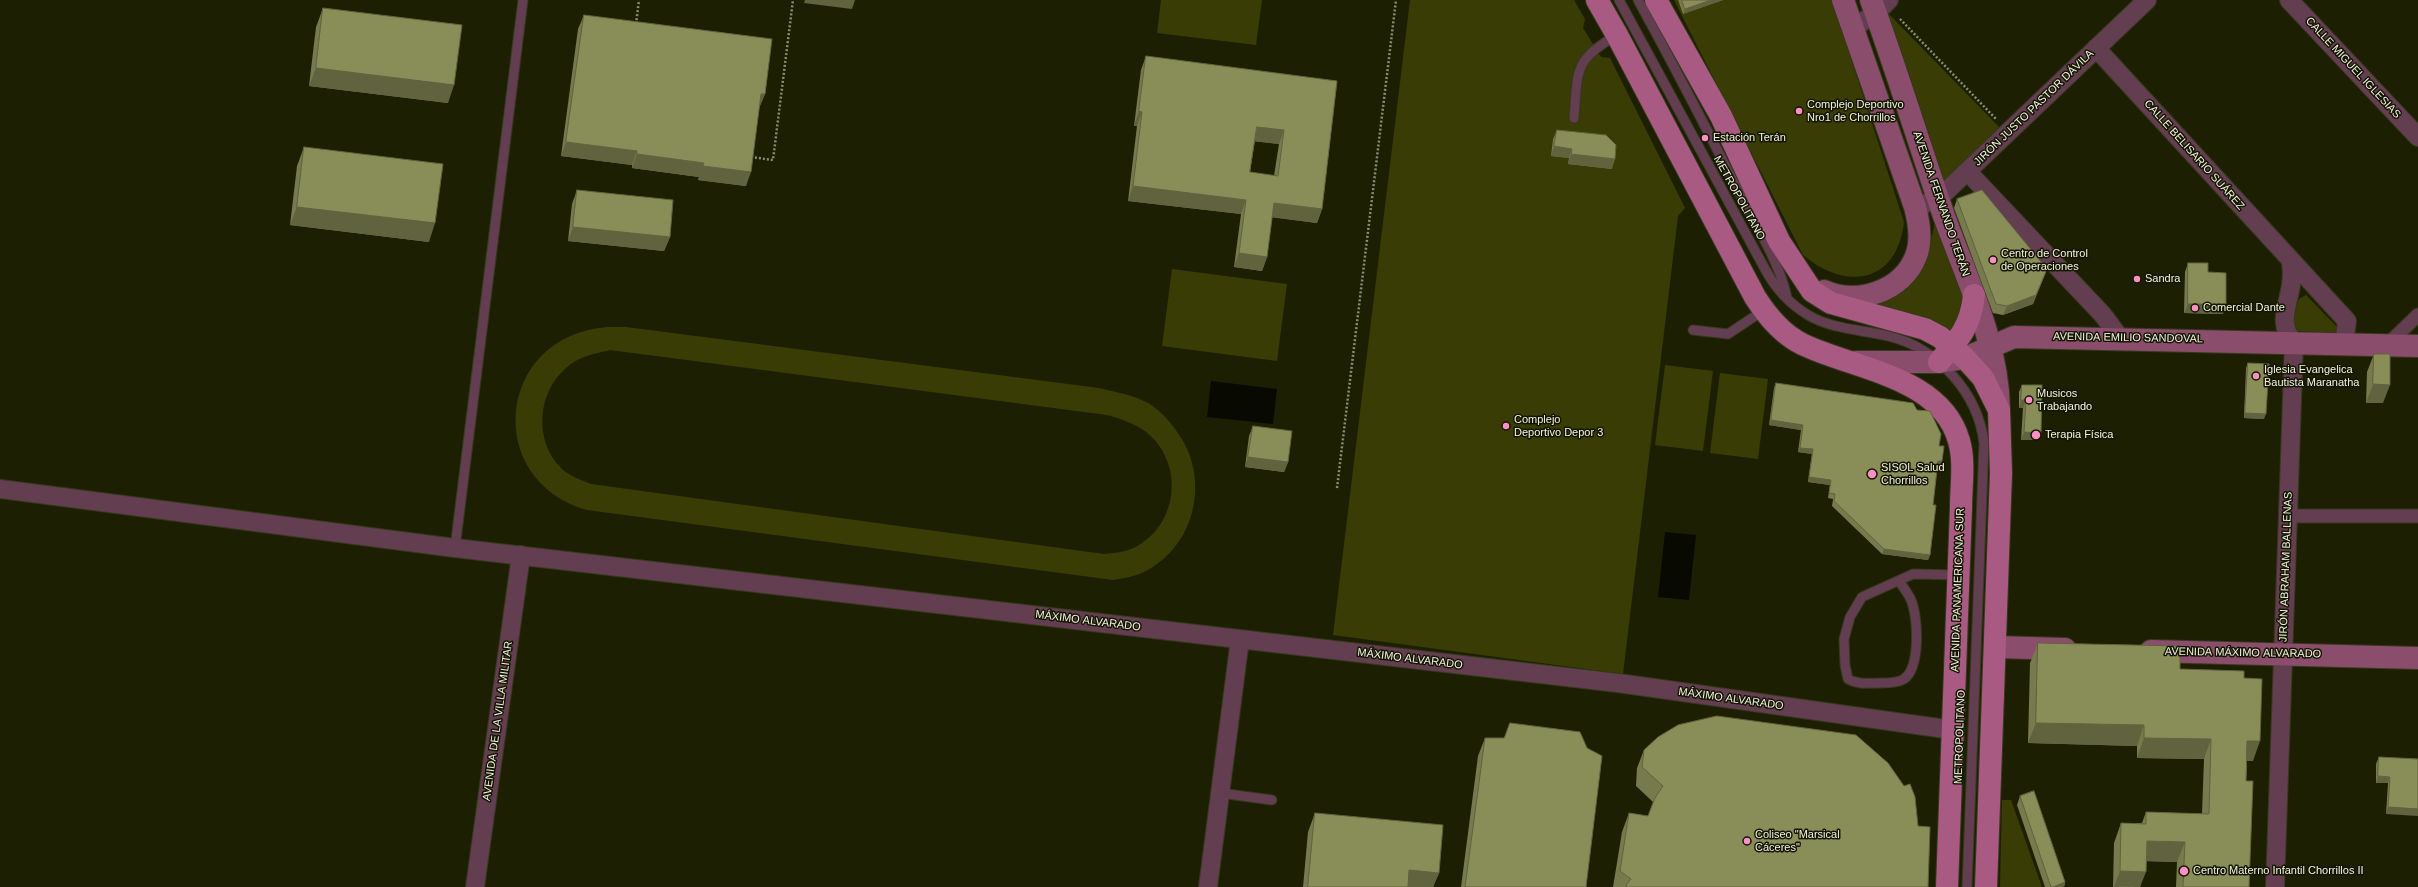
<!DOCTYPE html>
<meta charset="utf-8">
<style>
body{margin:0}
canvas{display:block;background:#1d1f02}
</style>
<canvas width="2418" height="887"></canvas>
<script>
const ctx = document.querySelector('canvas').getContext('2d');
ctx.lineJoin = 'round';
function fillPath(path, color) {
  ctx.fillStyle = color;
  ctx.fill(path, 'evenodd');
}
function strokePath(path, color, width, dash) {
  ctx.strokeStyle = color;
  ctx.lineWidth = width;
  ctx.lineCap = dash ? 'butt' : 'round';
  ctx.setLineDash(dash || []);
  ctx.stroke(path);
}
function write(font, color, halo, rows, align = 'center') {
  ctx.font = font + ' Helvetica,sans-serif';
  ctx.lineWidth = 3;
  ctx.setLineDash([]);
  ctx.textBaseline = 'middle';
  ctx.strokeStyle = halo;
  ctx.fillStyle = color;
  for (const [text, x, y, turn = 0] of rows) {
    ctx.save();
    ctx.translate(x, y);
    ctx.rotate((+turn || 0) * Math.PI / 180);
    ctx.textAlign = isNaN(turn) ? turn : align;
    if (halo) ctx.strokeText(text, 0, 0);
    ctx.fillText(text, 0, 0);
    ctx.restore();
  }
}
fillPath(new Path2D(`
 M1161,0H1262L1256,45L1157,33Z
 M1410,0H1574L1585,19L1583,28L1601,57L1610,58L1685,208L1678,216L1623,674L1333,635Z
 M1674,0H1832L1904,222C1897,284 1846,291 1803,255Z
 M1885,10L2000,128L1942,184Z
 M1936,217L1967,307L1954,336L1867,304C1920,298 1927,261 1936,217Z
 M1172,269L1287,284L1277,361L1162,346Z
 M2306,295L2338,328V333L2294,331L2290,326L2299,299Z
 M607,327H626L1099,388C1116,392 1133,395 1148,403C1163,412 1174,426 1183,441C1208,485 1194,544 1148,570C1138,576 1125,578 1113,580L587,510C483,481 495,336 607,327ZM610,350L1107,415C1121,419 1134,423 1146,432C1182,460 1180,518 1142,543C1131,551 1118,553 1104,554L591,484C581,480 569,476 561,468C534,441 537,394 565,369C577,357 593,354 610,350Z
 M1665,365L1713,371L1703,451L1655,445Z
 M1720,373L1768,379L1758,459L1710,453Z
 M2002,800H2011L2042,887H2000Z`), '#393c05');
fillPath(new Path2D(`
 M1211,381L1277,389L1273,424L1207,417Z
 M1665,532L1696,535L1689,600L1658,597Z`), '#080900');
const service = new Path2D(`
 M1619,0L1765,269C1775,288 1790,304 1808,315C1831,329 1863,330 1888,336C1938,348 1978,393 1984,443L1967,887
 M1638,0C1674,65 1707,130 1741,196C1757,228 1780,263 1787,298
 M1574,118C1578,71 1573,60 1617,35
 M1693,330L1728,334L1764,310
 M455,548L523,0
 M1899,581C1903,587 1908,593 1911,600C1918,616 1921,667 1904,679C1898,683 1888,683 1881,683C1869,683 1858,685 1848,679L1845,665L1844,639L1850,617L1862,597L1913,574L1958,575
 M1220,793L1272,800`);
const pedestrian = new Path2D(`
 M2387,345L2418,315
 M2287,516H2418`);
const minor = new Path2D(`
 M2289,0L2418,137
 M1853,28L1876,13L1889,0
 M2096,48L2347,321L2345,337L2340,344
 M1967,171L2103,315L2120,338
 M1915,207L1938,199L2147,0
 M0,489L455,548L1618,683L1953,730
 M475,887L521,555
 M1208,887L1240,639
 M2275,887L2294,342C2277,325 2288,306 2291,285C2292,278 2292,270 2291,263`);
const secondary = new Path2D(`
 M1871,0C1897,71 1919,144 1944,216C1967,280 1998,341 1999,410
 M1824,291C1857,306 1903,291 1916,256C1922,241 1919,222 1915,207L1843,0
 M1856,362H1939L1965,358L2014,337L2418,346
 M1996,647L2065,649
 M2151,651L2418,658`);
const primary = new Path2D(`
 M1597,0L1617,35L1755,297C1767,316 1782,334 1802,344C1853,369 1941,376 1959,441C1965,461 1961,487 1961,507L1947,887
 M1656,0L1721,116L1779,241L1812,291L1831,303L1925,329L1940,337L1965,358L1983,378L1999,410L2001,473L1986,887
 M1939,362C1959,339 1971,326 1974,295`);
strokePath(service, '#37391d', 11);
strokePath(pedestrian, '#37391d', 15);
strokePath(minor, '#37391d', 20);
strokePath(secondary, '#37391d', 24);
strokePath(primary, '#37391d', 24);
strokePath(new Path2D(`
 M1900,19L1996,119
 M636,24L639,0
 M751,157L773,160L793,0
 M1337,488L1396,0`), '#8a8c75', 2.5, [2, 2]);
strokePath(service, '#633d50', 9);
strokePath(pedestrian, '#633d50', 13);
strokePath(minor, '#633d50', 18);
strokePath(secondary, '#8b4d6c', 22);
strokePath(primary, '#a95a83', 22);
fillPath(new Path2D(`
 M1678,0H1723L1683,14Z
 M323,8L448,103L309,86L316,27Z
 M584,15L765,94L759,108L746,186L698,180L699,177L632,168V165L561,156L578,29Z
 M1146,56L1337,81L1322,209L1317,223L1272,217L1267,257L1262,271L1234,267L1241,214L1128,201L1137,126H1134L1141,70ZM1254,141L1279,144L1274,176L1250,172Z
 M1557,130L1612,169L1568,164L1569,158L1551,156L1553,139Z
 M304,147L429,242L290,225L297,166Z
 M577,190L670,237L664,251L568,241L572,204Z
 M1957,199L2047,269L2033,304L2003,315L1993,313L1954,208Z
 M2188,263L2208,272L2223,314L2184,313L2185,272Z
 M2374,354L2383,403H2366L2367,372Z
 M2248,363L2264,419L2244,418L2246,368Z
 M1776,383L1939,446L1942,461L1940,466H1937L1933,505L1930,555L1928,560L1882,554L1832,506L1833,499L1828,498L1830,485L1808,482L1812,454L1798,452L1801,430L1769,425L1774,388Z
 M2022,385L2041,433L2038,440H2021L2023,408H2019V392Z
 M1253,426L1288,462L1284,472L1245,467L1249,436Z
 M2038,643L2180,669L2244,678L2253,761H2247L2246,781L2249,887H2176L2177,862L2146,861L2140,887H2113L2114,843L2121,823H2142L2146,812L2202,814L2204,759L2137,758V746L2028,743L2030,663Z
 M1485,738L1586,887H1461L1478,756Z
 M1644,750L1918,826L1928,887H1613L1622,832L1629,813L1648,816L1653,802L1636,786L1637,768Z
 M2379,757L2418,759L2386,814L2388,783H2376V764Z
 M2020,796L2065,882L2064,887H2045L2017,805Z
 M1315,813L1439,873L1433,887H1303L1308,832Z`), '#767a4c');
fillPath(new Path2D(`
 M805,0H855L852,9L804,3Z
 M1711,0H1723L1683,14L1685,9Z
 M316,68L454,85L448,103L309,86Z
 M761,94H765L759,108Z
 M1139,111L1142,112L1137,126H1134Z
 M1257,127L1284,130L1279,144L1251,141Z
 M566,142L637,151L632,165L561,156Z
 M1554,146L1572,149L1569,158L1551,156Z
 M637,154L704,163L699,177L632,168Z
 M1571,154L1615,159L1612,169L1568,164Z
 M703,166L751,172L746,186L698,180Z
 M1133,186L1246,200L1241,214L1128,201Z
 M1274,203L1322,209L1317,223L1269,217Z
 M297,207L435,223L429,242L290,225Z
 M573,227L670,237L664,251L568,241Z
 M1239,253L1267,257L1262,271L1234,267Z
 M2047,269L2033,304L2003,315L2007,306Z
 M2188,304H2226L2223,314L2184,313Z
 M2373,384L2390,385L2383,403H2366Z
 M2021,400H2026L2023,408H2019Z
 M2245,413L2266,414L2264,419L2244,418Z
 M1771,420L1803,425L1801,430L1769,425Z
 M2024,432L2041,433L2038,440H2021Z
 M1800,448L1813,449L1812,454L1798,452Z
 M1248,457L1288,462L1284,472L1245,467Z
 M1938,461H1942L1940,466H1936Z
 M1809,477L1831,480L1830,485L1808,482Z
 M1884,549L1930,555L1928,560L1882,554Z
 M2036,723L2144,725L2137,746L2028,743Z
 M2144,738L2211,739L2204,759L2137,758Z
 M2247,741H2260L2253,761H2240Z
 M2378,776L2390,777L2388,783H2376Z
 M2388,807L2418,809V816L2386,814Z
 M2147,841L2185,842L2177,862L2139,861Z
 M1409,870L1439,873L1433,887H1403Z
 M2120,871L2146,872L2140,887H2114Z
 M2065,882L2064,887H2053Z`), '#60633e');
const building = new Path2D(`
 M1682,0H1711L1685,9Z
 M323,8L462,25L454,85L316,68Z
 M584,15L772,39L765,94H761L751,172L703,166L704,163L637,154V151L566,142Z
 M1146,56L1337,81L1322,209L1274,203L1267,257L1239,253L1246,200L1133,186L1142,112L1139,111ZM1257,127L1284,130L1278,176L1250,172Z
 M1557,130L1606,135L1616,145L1615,159L1571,154L1572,149L1554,146Z
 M304,147L443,164L435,223L297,207Z
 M577,190L673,200L670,237L573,227Z
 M1982,190L2047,269L2036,295L2007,306L1996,304L1957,199Z
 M2188,263H2208V272L2226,273V304H2188Z
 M2374,354H2390V385L2373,384Z
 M2248,363L2269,364L2266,414L2245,413Z
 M1776,383L1913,403L1917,410L1930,411L1941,434L1939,446H1944L1942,461H1938L1933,505H1936L1930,555L1884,549L1834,501L1835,494L1829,493L1831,480L1809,477L1813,449L1800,448L1803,425L1771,420Z
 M2022,385H2042L2041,433L2024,432L2026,400H2021Z
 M1253,426L1292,431L1288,462L1248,457Z
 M2038,643L2180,646V669L2244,671V678L2262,679L2260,741H2247L2246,781H2253L2249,887H2183L2185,842L2147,841L2146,872L2120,871L2121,823L2146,824V812L2209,814L2211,739L2144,738V725L2036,723Z
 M1717,716L1856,735L1888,763L1904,786L1910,784L1915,797L1918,826L1930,827L1928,887H1627L1626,885L1631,879L1620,871L1629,813L1648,816L1655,798L1663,786L1642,767L1644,750L1658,737L1678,725Z
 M1510,723L1580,732L1587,748L1602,756L1586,887H1465L1485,738H1504Z
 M2379,757L2418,759V809L2388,807L2390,777L2378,776Z
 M2034,791L2065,882L2053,887H2051L2020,796Z
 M1315,813L1443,825L1439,873L1409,870L1408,887H1308Z
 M2119,886H2134V887H2119Z`);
fillPath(building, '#898e58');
strokePath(building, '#60633e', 1);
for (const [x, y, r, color] of [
 [1799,111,4,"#fb8fc6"],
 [1705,138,4,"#fb8fc6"],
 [1993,260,4,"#fb8fc6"],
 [2137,279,4,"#fb8fc6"],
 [2195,308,4,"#fb8fc6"],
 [2256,376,4,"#fb8fc6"],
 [2029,400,4,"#fb8fc6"],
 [1506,426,4,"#fb8fc6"],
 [2036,435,5,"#fb8fc6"],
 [1872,474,5,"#fb8fc6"],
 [1747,841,4,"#fb8fc6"],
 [2184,871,5,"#fb8fc6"]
]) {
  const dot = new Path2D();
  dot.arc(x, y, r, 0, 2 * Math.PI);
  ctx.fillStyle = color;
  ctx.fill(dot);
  strokePath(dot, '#141500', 1.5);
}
write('11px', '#f3f5e3', '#141500', [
 ["CALLE MIGUEL IGLESIAS",2353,68,47],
 ["JIRÓN JUSTO PASTOR DÁVILA",2034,108,-44],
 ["CALLE BELISARIO SUÁREZ",2194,155,48],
 ["METROPOLITANO",1739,198,61],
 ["AVENIDA FERNANDO TERÁN",1941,204,71],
 ["AVENIDA EMILIO SANDOVAL",2128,338,1],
 ["JIRÓN ABRAHAM BALLENAS",2286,567,-88],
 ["AVENIDA PANAMERICANA SUR",1958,590,-88],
 ["MÁXIMO ALVARADO",1088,621,7],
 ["AVENIDA MÁXIMO ALVARADO",2243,653,1],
 ["MÁXIMO ALVARADO",1410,659,7],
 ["MÁXIMO ALVARADO",1731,699,8],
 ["AVENIDA DE LA VILLA MILITAR",498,721,-82],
 ["METROPOLITANO",1960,737,-88]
]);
write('11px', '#f3f5e3', '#141500', [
 ["Complejo Deportivo",1807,105],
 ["Nro1 de Chorrillos",1807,118],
 ["Estación Terán",1713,138],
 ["Centro de Control",2001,254],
 ["de Operaciones",2001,267],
 ["Sandra",2145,279],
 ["Comercial Dante",2203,308],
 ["Iglesia Evangelica",2264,370],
 ["Bautista Maranatha",2264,383],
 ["Musicos",2037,394],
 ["Trabajando",2037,407],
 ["Complejo",1514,420],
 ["Deportivo Depor 3",1514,433],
 ["Terapia Física",2045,435],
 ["SISOL Salud",1881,468],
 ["Chorrillos",1881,481],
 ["Coliseo \"Marsical",1755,835],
 ["Cáceres\"",1755,848],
 ["Centro Materno Infantil Chorrillos II",2193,871]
], 'left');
</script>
